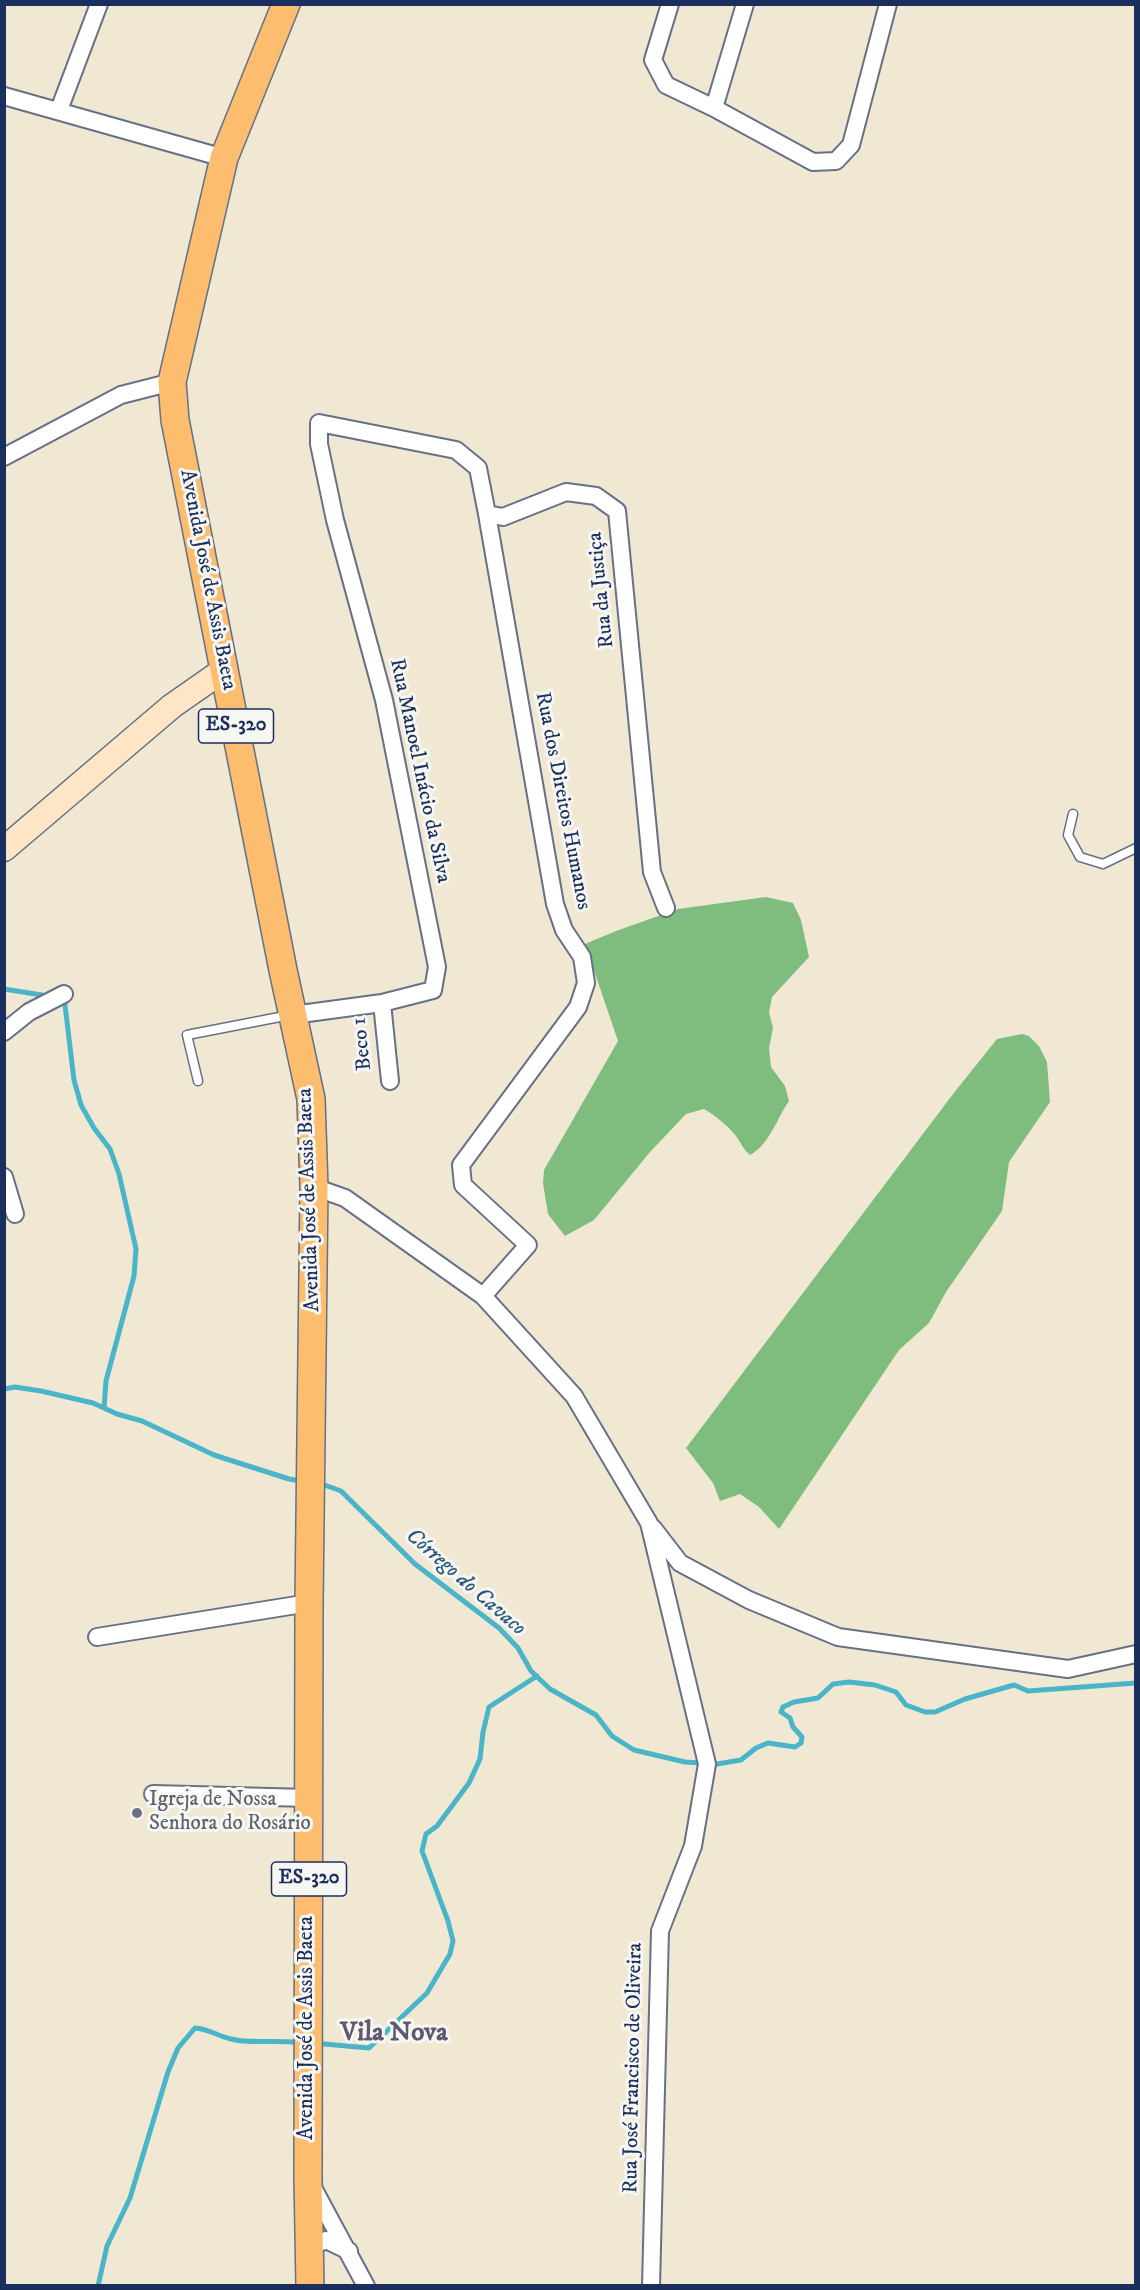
<!DOCTYPE html>
<meta charset="utf-8">
<style>
body{margin:0}
#map{position:relative;width:1140px;height:2290px;overflow:hidden;background:#f1e8d3;font-family:"IM FELL DW Pica",serif}
canvas{display:block}
.frame{position:absolute;inset:0;border:6px solid #1b2f5e;pointer-events:none}
</style>
<div id="map">
<canvas width="1140" height="2290"></canvas>
<div class="frame"></div>
</div>
<script>
const ctx = document.querySelector('canvas').getContext('2d');
ctx.lineJoin = 'round';
function fillPath(path, color) {
  ctx.fillStyle = color;
  ctx.fill(path, 'evenodd');
}
function strokePath(path, color, width, dash) {
  ctx.strokeStyle = color;
  ctx.lineWidth = width;
  ctx.lineCap = dash ? 'butt' : 'round';
  ctx.setLineDash(dash || []);
  ctx.stroke(path);
}
function write(font, color, halo, rows, align = 'center') {
  ctx.font = font + ' "IM FELL DW Pica",serif';
  ctx.lineWidth = 6;
  ctx.setLineDash([]);
  ctx.textBaseline = 'middle';
  ctx.strokeStyle = halo;
  ctx.fillStyle = color;
  for (const [text, x, y, turn = 0] of rows) {
    ctx.save();
    ctx.translate(x, y);
    ctx.rotate((+turn || 0) * Math.PI / 180);
    ctx.textAlign = isNaN(turn) ? turn : align;
    if (halo) ctx.strokeText(text, 0, 0);
    ctx.fillText(text, 0, 0);
    ctx.restore();
  }
}
fillPath(new Path2D(`
 M766,897L793,903L801,920L809,957L772,997L769,1012L773,1028L769,1048L771,1067L785,1086L789,1101C777,1118 770,1144 750,1155C744,1150 742,1145 738,1139C731,1128 716,1116 704,1109L686,1114L650,1152L594,1220L565,1236L548,1214L543,1183L544,1170L618,1041L585,944L616,931L678,909Z
 M1022,1034L1029,1036L1039,1046L1047,1062L1050,1102L1009,1162L1002,1211L946,1292L929,1323L899,1350L779,1529L759,1507L740,1494L720,1501L713,1483L686,1448L953,1094L997,1039Z`), '#7ebd7e');
strokePath(new Path2D(`
 M4,989L42,995
 M65,1005L74,1080L81,1105L94,1128L110,1149L119,1174L136,1249L134,1276L106,1381L104,1408
 M4,1389L15,1387L41,1391L93,1403L117,1414L142,1421L214,1455L289,1479L301,1481
 M319,1483L341,1491L415,1564L499,1628L518,1648L531,1671L550,1689L596,1715L612,1736L634,1750L685,1762L717,1764L741,1760L756,1748L768,1743L795,1747L801,1743L802,1737L793,1727L790,1718L781,1712L783,1707L794,1702L818,1698L833,1684L849,1682L875,1685L896,1692L906,1705L925,1712H935L965,1699L1014,1685L1028,1691L1136,1683
 M324,2044L369,2048L427,1993L450,1954L453,1941L448,1921L422,1851L426,1834L437,1826L469,1783L480,1759L483,1732L489,1707L537,1676
 M98,2286L107,2246L130,2198L168,2072L178,2048L195,2028C209,2029 218,2036 231,2039C251,2044 272,2040 293,2042`), '#4ab4c8', 5);
const lane = new Path2D(`
 M1073,814L1068,835L1080,857L1103,864L1136,848
 M198,1081L187,1035L290,1015`);
const street = new Path2D(`
 M670,4L653,60L666,85L714,108L813,162L836,161L851,145L888,4
 M4,96L224,158
 M714,108L745,4
 M59,110L99,4
 M4,457L121,395L172,382
 M382,1003L390,1081
 M293,1015L382,1003L433,990L437,967L384,700L335,520L319,444V423L456,450L478,468L487,514L503,517L566,492L596,496L617,511L652,872L666,908
 M4,1032L29,1012L64,994
 M4,1177L15,1214
 M314,1187L345,1198L483,1296L574,1396L649,1523L707,1764L693,1846L660,1931L651,2286
 M483,1296L528,1245L463,1185L461,1165L578,1007L586,983L582,957L564,930L555,904L487,514
 M653,1528L680,1563L749,1600L838,1637L1068,1669L1136,1654
 M97,1637L309,1603
 M153,1794L309,1798
 M311,2184L366,2286
 M310,2247L326,2240L349,2251`);
const secondary = new Path2D(`
 M4,849L172,706L225,669`);
const primary = new Path2D(`
 M286,4L224,158L172,382L175,420L283,970L311,1099L314,1187L309,1603L308,2178L310,2286`);
strokePath(lane, '#667087', 11);
strokePath(street, '#667087', 20);
strokePath(secondary, '#667087', 27);
strokePath(primary, '#667087', 30);
strokePath(lane, '#fff', 8);
strokePath(street, '#fff', 16);
strokePath(secondary, '#fee5c5', 24);
strokePath(primary, '#fcbd6f', 27);
for (const [x, y, r, color] of [
 [137,1813,6,"#6b7280"]
]) {
  const dot = new Path2D();
  dot.arc(x, y, r, 0, 2 * Math.PI);
  ctx.fillStyle = color;
  ctx.fill(dot);
  strokePath(dot, '#f6f6f2', 2);
}
for (const [x, y, w] of [
 [236,726,75],
 [309,1879,75]
]) {
  const box = new Path2D();
  box.roundRect(x - w / 2, y - 17, w, 34, 4.5);
  ctx.fillStyle = '#f6f6f2';
  ctx.fill(box);
  strokePath(box, '#1b2f5e', 1.5);
}
write('bold 20px', '#1b2f5e', null, [
 ["ES-320",236,726],
 ["ES-320",309,1879]
]);
write('21px', '#1b2f5e', '#f6f6f2', [
 ["Avenida José de Assis Baeta",207,580,79],
 ["Rua da Justiça",602,590,-96],
 ["Rua Manoel Inácio da Silva",419,771,78],
 ["Rua dos Direitos Humanos",562,801,79],
 ["Beco 1",363,1044,-96],
 ["Avenida José de Assis Baeta",310,1200,-92],
 ["Avenida José de Assis Baeta",308,2028,-90],
 ["Rua José Francisco de Oliveira",634,2068,-89]
]);
write('21px', '#5b616d', '#f6f6f2', [
 ["Igreja de Nossa",149,1801],
 ["Senhora do Rosário",149,1825]
], 'left');
write('italic 22px', '#29577e', '#f6f6f2', [
 ["Córrego do Cavaco",465,1583,41]
]);
write('bold 27px', '#615772', '#f6f6f2', [
 ["Vila Nova",394,2034]
]);
</script>
